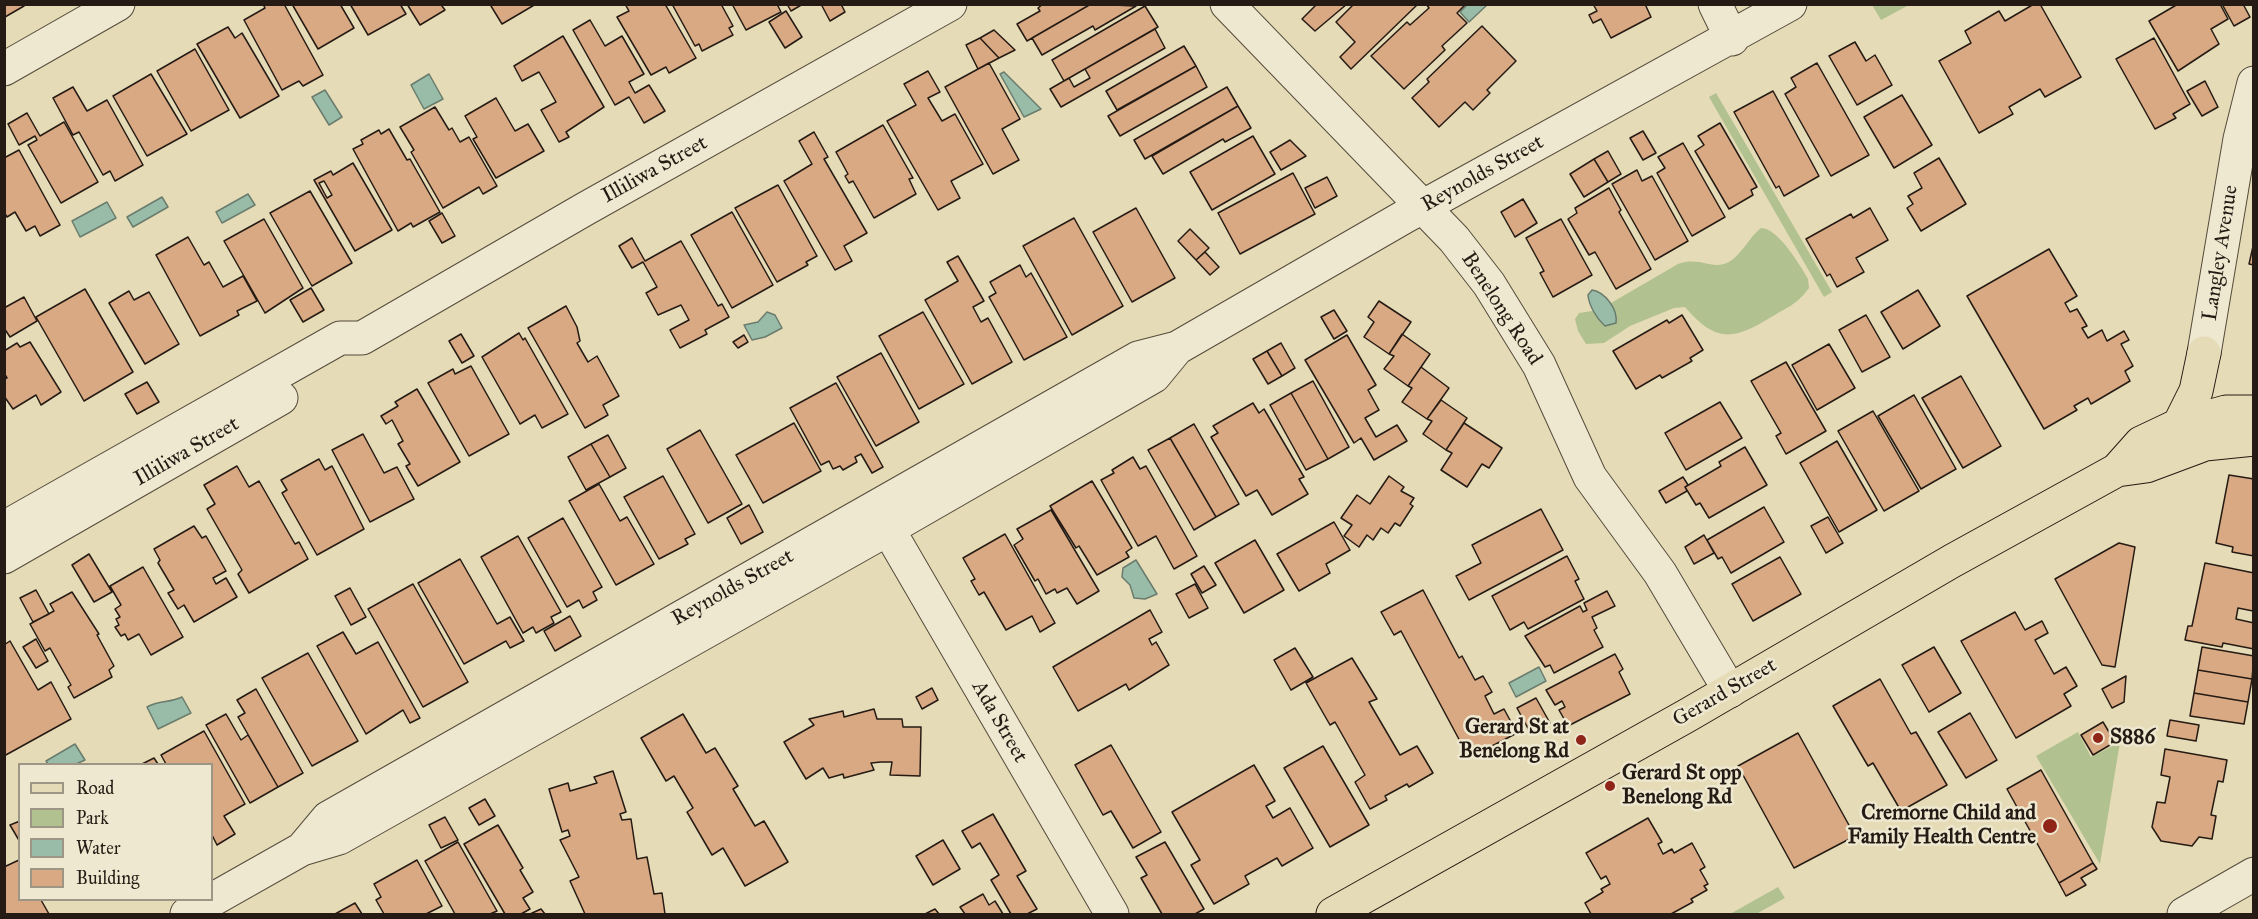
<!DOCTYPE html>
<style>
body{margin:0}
#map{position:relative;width:2258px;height:919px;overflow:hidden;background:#e5dbb6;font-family:"IM FELL Great Primer",serif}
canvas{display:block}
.frame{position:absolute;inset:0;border:6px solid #251b14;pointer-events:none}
.legend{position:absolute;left:18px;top:763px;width:195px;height:138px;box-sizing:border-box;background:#eee8d0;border:2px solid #9e9685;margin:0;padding:8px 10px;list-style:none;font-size:18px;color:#251b14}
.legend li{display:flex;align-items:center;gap:12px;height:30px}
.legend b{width:30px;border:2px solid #9e9685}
</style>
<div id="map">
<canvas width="2258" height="919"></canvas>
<div class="frame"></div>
<ul class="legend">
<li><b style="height:8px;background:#e5dbb6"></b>Road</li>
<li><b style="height:16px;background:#b2c190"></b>Park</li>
<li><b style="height:16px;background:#98bca8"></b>Water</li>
<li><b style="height:16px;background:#d8a982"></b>Building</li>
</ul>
</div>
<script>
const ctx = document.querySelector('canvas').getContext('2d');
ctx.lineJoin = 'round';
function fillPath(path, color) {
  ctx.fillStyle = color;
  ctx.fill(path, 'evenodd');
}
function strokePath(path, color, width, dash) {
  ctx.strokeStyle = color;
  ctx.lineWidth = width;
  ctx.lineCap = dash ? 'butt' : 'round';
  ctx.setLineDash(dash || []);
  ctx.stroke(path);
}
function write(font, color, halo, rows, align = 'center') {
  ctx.font = font + ' "IM FELL Great Primer",serif';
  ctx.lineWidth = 5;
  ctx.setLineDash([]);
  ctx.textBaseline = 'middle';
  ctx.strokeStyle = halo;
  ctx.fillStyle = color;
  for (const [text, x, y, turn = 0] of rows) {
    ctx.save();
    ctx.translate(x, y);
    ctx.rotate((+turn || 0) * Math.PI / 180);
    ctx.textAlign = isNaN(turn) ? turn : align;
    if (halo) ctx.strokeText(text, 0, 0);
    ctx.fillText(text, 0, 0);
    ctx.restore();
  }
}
fillPath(new Path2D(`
 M1872,5H1909L1881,20Z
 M1716,93L1832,292L1824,297L1709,97Z
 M1761,228C1778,228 1800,265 1808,279L1809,288C1797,304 1790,306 1773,316C1734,340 1717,344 1685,307L1674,308L1630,326L1604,343L1586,344L1578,331L1575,319L1579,313L1599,310L1678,264C1699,257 1708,268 1724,264C1739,260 1749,237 1761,228Z
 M2078,732L2091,757L2120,742L2100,864L2036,756Z
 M1778,887L1785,898L1756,914H1730Z`), '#b2c190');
const water = new Path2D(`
 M1467,5V4L1487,5L1469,22L1460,12Z
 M1004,72L1041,109L1024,117L1000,74Z
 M429,74L443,99L424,109L411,85Z
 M325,90L342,117L329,125L312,97Z
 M248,194L255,205L222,223L216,212Z
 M162,197L168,207L133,227L127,217Z
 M107,202L116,218L80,237L72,221Z
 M1592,290C1605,292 1618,309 1616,323L1605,326C1597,319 1589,306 1588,295Z
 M767,312L775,315L782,328L765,337L752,340L744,325L758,322Z
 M1136,560L1157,594L1145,599L1134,598L1130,585L1122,577L1123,568Z
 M1539,667L1546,681L1516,697L1509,683Z
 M182,697L191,713L158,729L147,707C159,700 170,703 182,697Z
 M75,744L85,760L76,764H48L46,761Z`);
fillPath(water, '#98bca8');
strokePath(water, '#6a7c6d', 1.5);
const building = new Path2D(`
 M4,4H24V6L5,17Z
 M263,4H284L323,75L303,86L299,81L282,90L244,20L265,8Z
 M292,4H340L354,28L318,49Z
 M350,4H400L406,14L368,35Z
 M407,4H445L442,6L445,10L420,25Z
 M493,4H536L502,24L491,6Z
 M625,4H665L696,58L669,73L666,67L651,75L617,17L629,11Z
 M672,4H721L733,26L729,28L733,35L702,51L699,44L695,46Z
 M732,4H777L781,12L746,30Z
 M787,4H803L791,11Z
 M821,4H841L845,12L830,21Z
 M1043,4H1091L1027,41L1017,24L1040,11L1038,8Z
 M1091,4L1136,6L1095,30L1093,26L1042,55L1032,38Z
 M1317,4H1347L1315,31L1302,19Z
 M1354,4H1418L1351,69L1340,57L1355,42L1336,22Z
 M1426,4H1466L1457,13L1467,23L1442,46L1445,50L1404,89L1371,56L1407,22L1410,25L1429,8Z
 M1593,4H1645L1651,17L1611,38L1601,19L1593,23L1589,15L1597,11Z
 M2034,4H2040L2081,77L2045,97L2040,89L2009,107L2013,114L1979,133L1939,61L1971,43L1965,31L1999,11L2005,21Z
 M2178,4H2220L2228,19L2211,29L2219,44L2178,71L2149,21Z
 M2222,4H2243L2250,17L2234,26Z
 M1145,6L1158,27L1064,81L1052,60Z
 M786,11L802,37L785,48L769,22Z
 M590,20L605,46L622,36L644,74L629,82L635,93L649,85L665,111L644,123L629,97L615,105L573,30Z
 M1482,26L1516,61L1487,90L1490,93L1473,110L1465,102L1439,127L1412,98L1429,82L1427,79Z
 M228,27L235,38L242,33L279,96L240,118L197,44Z
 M1155,29L1165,48L1061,107L1050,89L1069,78L1074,87L1090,78L1085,69Z
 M994,30L1015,50L999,58L980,38Z
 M563,36L604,107L566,132L569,137L559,142L541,110L556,102L539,72L522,81L514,66Z
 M980,38L999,58L978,69L966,45Z
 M2154,38L2190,104L2173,114L2176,118L2155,129L2116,59Z
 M1855,42L1866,61L1875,55L1892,85L1857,105L1829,56Z
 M1184,46L1196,66L1117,110L1106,91Z
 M195,49L229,110L191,131L157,71Z
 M989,63L1020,119L1002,129L1019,160L993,174L945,87Z
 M1817,63L1869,155L1831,176L1785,94L1796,87L1791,78Z
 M1196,66L1207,87L1120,136L1108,116Z
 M928,71L940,92L928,98L942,121L955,114L983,164L951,181L960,198L938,210L887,121L916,105L904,84Z
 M151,74L187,134L147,156L113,96Z
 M2205,81L2218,107L2202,116L2187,91Z
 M73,87L87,111L107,100L143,165L115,181L110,171L103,175L79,132L73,135L53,98Z
 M1227,87L1238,106L1145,159L1134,140Z
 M1773,91L1819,176L1784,196L1779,186L1776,188L1734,112Z
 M1902,95L1932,145L1894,168L1864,117Z
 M496,98L515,131L528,124L544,151L496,178L473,139L477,137L465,116Z
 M1238,106L1251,128L1225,142L1223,139L1163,174L1152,156Z
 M435,107L449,130L452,128L460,142L469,137L497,186L483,194L479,187L443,208L411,152L414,150L400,127Z
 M27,113L40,136L64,122L98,182L61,203L28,145L37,140L35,136L19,145L8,124Z
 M1720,123L1757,187L1751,190L1753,195L1729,209L1695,151L1704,145L1698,136Z
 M883,125L913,178L909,179L916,194L874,218L853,181L849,183L845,176L848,174L836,152Z
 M389,129L407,160L410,159L440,212L413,227L411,223L398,231L353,149L363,144L361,140L379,130L381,134Z
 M1643,131L1656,153L1643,160L1630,138Z
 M814,132L828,157L824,159L867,233L844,246L852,261L835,270L784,181L812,164L799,141Z
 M1253,136L1275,174L1212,210L1190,172Z
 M1290,140L1306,156L1281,170L1270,152Z
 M1683,143L1725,217L1692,236L1657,173L1665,168L1658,157Z
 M19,150L60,225L40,236L35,226L26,231L15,212L7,217L4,212V158Z
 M1608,151L1621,174L1608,182L1594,159Z
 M1939,158L1966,204L1921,231L1907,208L1913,204L1908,196L1922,188L1914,173Z
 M1594,159L1608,182L1584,197L1570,174Z
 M353,163L392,230L355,251L314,180L331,171L333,175ZM324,181L332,195L327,198L319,183Z
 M1637,170L1642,181L1652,176L1688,241L1655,260L1612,184Z
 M1293,173L1315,214L1240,254L1218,213Z
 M1327,177L1337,196L1315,208L1305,188Z
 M778,185L817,256L806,262L808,265L777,282L735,208Z
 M1609,188L1621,210L1619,212L1651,269L1616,289L1595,252L1589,255L1568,219L1577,213L1575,208Z
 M310,191L352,263L312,286L270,213Z
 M1523,199L1537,223L1515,237L1501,212Z
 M1136,208L1175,278L1132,302L1093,232Z
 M1870,208L1888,240L1856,258L1864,272L1837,287L1830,274L1827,276L1806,239L1851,214L1853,218Z
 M732,212L773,285L732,308L691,235Z
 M442,213L455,236L442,243L429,221Z
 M1074,218L1123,306L1072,335L1023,246Z
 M264,219L303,288L265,313L224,241Z
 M1561,219L1592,275L1553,297L1540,273L1544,271L1526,238Z
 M1190,229L1209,248L1196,260L1178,241Z
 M188,237L204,265L209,262L223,287L243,276L257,301L237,311L239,315L200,336L156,255Z
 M632,238L645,261L681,241L718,306L722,304L729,317L705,330L707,334L680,348L670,330L689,320L681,305L658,315L646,293L657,287L643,262L632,268L619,246Z
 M2254,242V265L2249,264Z
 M2049,249L2077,296L2065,303L2070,312L2077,309L2087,326L2082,328L2088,338L2102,330L2107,341L2124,331L2129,340L2121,344L2133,366L2125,371L2130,381L2091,404L2088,398L2074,406L2077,410L2044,429L1967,296Z
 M1205,252L1219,267L1210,275L1196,260Z
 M958,256L984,301L973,307L981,322L988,318L1012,362L972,384L925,300L958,281L947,262Z
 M1020,265L1026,277L1031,273L1067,337L1024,360L989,297L996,293L990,282Z
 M311,288L324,310L303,322L290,300Z
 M85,289L133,372L84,401L36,317Z
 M1918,290L1940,326L1903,349L1881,312Z
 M129,291L134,300L149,292L179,344L145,364L109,303Z
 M24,297L37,321L10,337L4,328V308Z
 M1379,301L1411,322L1389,354L1364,337L1374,322L1368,317Z
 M566,306L577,327L580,341L577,343L588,362L597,356L619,396L603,405L608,415L585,428L528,328Z
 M1334,310L1347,331L1334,339L1321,317Z
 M923,312L964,384L919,409L879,336Z
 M1682,315L1703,350L1690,358L1692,361L1662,378L1660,375L1636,389L1613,351L1667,320L1669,323Z
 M1866,315L1890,357L1862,372L1839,330Z
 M519,333L523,340L525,338L568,414L542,428L535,415L520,424L482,357Z
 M461,334L474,356L462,363L449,341Z
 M1402,334L1430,354L1408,386L1384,369L1394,356L1389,354Z
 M744,335L748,342L738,348L733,342Z
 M1347,335L1376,385L1368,390L1379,410L1365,418L1376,437L1397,425L1407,441L1374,460L1361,438L1354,443L1305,360Z
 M30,342L61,392L41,405L36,395L13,409L4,396V379L7,378L4,373V351L17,343L20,347Z
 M1281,343L1295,368L1282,376L1267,351Z
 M1829,344L1855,388L1817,410L1792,365Z
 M1267,351L1282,376L1268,384L1253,359Z
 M881,353L919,422L876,446L837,377Z
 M1786,362L1826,431L1786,454L1776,436L1781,433L1751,381Z
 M471,366L509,434L469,456L428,383L453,369L455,374Z
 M1421,367L1449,388L1427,419L1402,402L1412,388L1408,386Z
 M1961,376L2001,446L1963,468L1922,398Z
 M1313,381L1349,447L1328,459L1291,393Z
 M147,382L159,402L137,414L125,394Z
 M836,383L883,467L872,473L861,454L855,457L857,462L843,470L840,466L833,469L829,461L821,465L790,408Z
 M417,389L460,462L418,486L406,466L410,464L398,444L403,441L392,420L386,424L381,416L398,406L395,402Z
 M1291,393L1328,459L1306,470L1270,405Z
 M1914,395L1956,469L1921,489L1878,416Z
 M1441,400L1467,418L1446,450L1423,434L1432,421L1427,419Z
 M1720,402L1742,438L1686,470L1665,433Z
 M1253,403L1259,413L1264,409L1304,477L1299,479L1308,494L1272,515L1257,490L1246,496L1211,437L1218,433L1213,426Z
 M1873,411L1919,491L1884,511L1838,431Z
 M794,423L821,471L763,503L736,455Z
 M1464,423L1502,448L1489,468L1482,464L1467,487L1441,470L1452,453L1446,450Z
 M1194,424L1239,504L1216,517L1170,438Z
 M700,430L742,504L708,523L667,449Z
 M363,434L384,473L397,467L414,499L370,522L332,450Z
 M608,435L626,468L610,477L591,444Z
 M1170,438L1216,517L1194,530L1148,450Z
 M1837,441L1877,510L1839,532L1800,463Z
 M591,444L610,477L586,490L568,457Z
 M1745,447L1767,485L1709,518L1700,503L1696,505L1685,487L1721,466L1719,462Z
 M1133,457L1140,469L1146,466L1197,556L1174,569L1156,536L1138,546L1101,480L1114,473L1112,470Z
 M319,459L325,470L332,466L364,529L317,555L282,493L287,490L281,480Z
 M237,466L249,487L259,481L295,544L299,542L308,559L249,593L238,574L242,570L207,509L215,504L204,485Z
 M2229,475L2254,479V556L2232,552L2233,547L2216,543Z
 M663,476L695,534L685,539L688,544L659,559L624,497Z
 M1389,476L1404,487L1401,491L1414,498L1410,504L1413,506L1400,526L1395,523L1388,533L1381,528L1373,540L1367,535L1359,547L1344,536L1352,525L1341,518L1357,495L1370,504Z
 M1683,477L1688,485L1685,487L1687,491L1666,503L1659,491Z
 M1092,481L1132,548L1126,552L1129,557L1097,575L1079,546L1076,548L1050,506Z
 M599,484L620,521L627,517L654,564L616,585L569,501Z
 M749,505L763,532L741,544L727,518Z
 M1764,507L1784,542L1731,573L1722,557L1718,559L1707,540Z
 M1541,509L1563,550L1469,600L1456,576L1481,563L1472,545Z
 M1051,510L1099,591L1077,604L1067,588L1057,593L1055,589L1046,594L1038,579L1035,581L1014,545L1023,539L1017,529Z
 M1828,517L1843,543L1826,553L1811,526Z
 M563,518L602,587L593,592L597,600L583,608L579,600L567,607L528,538Z
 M1334,522L1350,550L1326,564L1330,573L1299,591L1277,554Z
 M194,526L202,538L206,536L226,571L213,578L216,584L226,578L237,597L194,622L184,605L178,609L168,593L174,590L158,563L160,560L154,549Z
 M1005,534L1055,623L1040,632L1032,616L1006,630L984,592L979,595L971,581L975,579L963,558Z
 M1704,535L1714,553L1694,564L1685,547Z
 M518,536L561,612L551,617L554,623L536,633L533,627L523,633L481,557Z
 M1255,540L1284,590L1244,613L1215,563Z
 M2119,543L2135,547L2115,667L2102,665L2055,579Z
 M89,554L112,592L94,602L72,565Z
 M1567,556L1579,579L1575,581L1584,599L1528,629L1524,622L1510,630L1492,596Z
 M1780,557L1801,594L1753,621L1732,584Z
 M460,559L497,624L510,617L524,641L510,648L506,641L464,664L418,583Z
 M2205,563L2254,573L2253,611L2238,608L2236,619L2254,623V649L2223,643L2222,647L2185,640L2188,626H2192Z
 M1204,566L1216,585L1202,593L1191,574Z
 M143,567L183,637L151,655L139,634L128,640L125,634L121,636L115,627L119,625L116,619L120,617L115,609L121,605L110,586Z
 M413,584L468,682L423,707L368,609Z
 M1195,584L1208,608L1189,618L1176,594Z
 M350,588L366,617L351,625L335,596Z
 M36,590L49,614L33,622L20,598Z
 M1423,590L1459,658L1462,656L1475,680L1483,676L1492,692L1485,696L1494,714L1504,709L1517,733L1469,758L1401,631L1394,635L1381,612Z
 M1607,591L1615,606L1592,617L1597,628L1594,630L1603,647L1554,673L1550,665L1545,667L1525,636L1580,606L1583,612L1587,610L1584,603Z
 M72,592L99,634L97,635L114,666L109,670L112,677L74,698L68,687L71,685L50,648L45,651L30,624L54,611L50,604Z
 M1150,610L1162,632L1149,639L1152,645L1156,642L1169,665L1129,690L1126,684L1078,711L1053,667Z
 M2015,612L2025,630L2042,621L2048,633L2035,640L2054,674L2066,667L2077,686L2064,694L2071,706L2016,738L1961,641Z
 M570,616L581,636L555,651L544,631Z
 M343,632L356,654L378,642L420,718L410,723L403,710L366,734L317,646Z
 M36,639L48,661L36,668L23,647Z
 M10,641L38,690L51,682L71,719L4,756V645Z
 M1934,647L1961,693L1929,712L1902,665Z
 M2202,647L2254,656L2252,679L2198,670Z
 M1295,648L1313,677L1291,690L1274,660Z
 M308,653L358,741L312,766L262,678Z
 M1615,654L1623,669L1619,672L1630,694L1568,726L1559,710L1565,707L1562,701L1555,705L1546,690Z
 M1352,658L1377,699L1369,702L1400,755L1417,746L1433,773L1409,787L1407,784L1385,796L1387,800L1370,809L1355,782L1365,775L1335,722L1330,725L1306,683Z
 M2198,670L2252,679L2248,702L2194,693Z
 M2126,676L2124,702L2112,708L2102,689Z
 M1880,679L1911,734L1916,732L1947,785L1901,811L1873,763L1868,766L1833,706Z
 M932,688L938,700L922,709L916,697Z
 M256,689L303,773L278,787L238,717L245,713L237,700Z
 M2194,693L2248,702L2244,724L2190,716Z
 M1536,698L1550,723L1531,734L1517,708Z
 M874,709L877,719H902L903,727H921L920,776L890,775L892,762H881L871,763L874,770L844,778L843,774L829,778L823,768L806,779L784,742L814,725L809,719L843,711L844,717Z
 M1970,713L1997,760L1966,778L1938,732Z
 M226,714L241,740L248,735L278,787L250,803L206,725Z
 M683,714L706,753L715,748L738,786L733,789L755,826L764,821L788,862L745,886L723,848L712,855L687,812L693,808L674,776L666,781L641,738Z
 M2170,720L2199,725L2196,741L2167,736Z
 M2103,722L2115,742L2093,755L2081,735Z
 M204,731L245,804L224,816L235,834L217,845L212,835V764H166L161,755Z
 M1798,733L1855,836L1794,868L1738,766Z
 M1111,745L1161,832L1133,848L1111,811L1103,815L1075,765Z
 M1323,746L1369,825L1330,847L1284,768Z
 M2165,749L2227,760L2223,782L2218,781L2211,815L2216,816L2212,839L2199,837L2192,846L2161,841L2152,827L2157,802L2165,803L2170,777L2161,775Z
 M154,758L158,764H142Z
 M1254,765L1275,801L1266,806L1273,818L1290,808L1313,848L1282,866L1277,858L1245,876L1249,884L1214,904L1191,865L1200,860L1172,812Z
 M2041,770L2093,863L2059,883L2007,789Z
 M613,771L626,812L620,814L622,820L631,819L637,859L647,857L654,894L662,893L665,914H585L570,881L579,877L560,840L570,836L568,830L562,832L549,789L568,783L570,791L597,783L594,777Z
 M485,799L495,816L479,825L469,808Z
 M993,814L1026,871L1017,876L1037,909L1027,914H1011L991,880L999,875L980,843L972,848L962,831Z
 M445,817L458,840L441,848L429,825Z
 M1648,818L1662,842L1658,844L1663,854L1672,849L1674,853L1692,843L1705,867L1700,870L1708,884L1704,886L1707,890L1691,899L1693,902L1671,914H1591L1585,903L1603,892L1601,889L1610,884L1606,876L1601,879L1586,853Z
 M20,821V842L10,825Z
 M498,825L523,868L520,870L533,892L523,898L530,909L521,914H505L464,844Z
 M943,840L960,869L933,885L916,856Z
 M458,842L497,911L490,914H455L425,861Z
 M1165,842L1204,909L1195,914H1162L1141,878L1147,875L1136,857Z
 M19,860L20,900H41L49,914H4V867Z
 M417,860L442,906L426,914H384L376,900L381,897L374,884Z
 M2093,863L2097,869L2081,878L2086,885L2066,896L2059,883Z
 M983,894L989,905L995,901L1003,914H965L960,907Z
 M355,903L362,914H335Z
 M541,909L545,914H530Z
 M935,909L939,914H925Z`);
fillPath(building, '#d8a982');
strokePath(building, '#251b14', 1.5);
const minor = new Path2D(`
 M1227,4L1454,239L1489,284L1539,365L1590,477L1660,573L1730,691
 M1715,4L1732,39
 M4,69L118,4
 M2204,353L2240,139L2254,83
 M4,528L340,338H362L585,209L950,4
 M888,529L1112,914
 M4,557L281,398
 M302,849L328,818L1138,358L1177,348L1404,217L1790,4
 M187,914L302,849L339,838L888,529L1154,376L1177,348
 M2184,914L2254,874`);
const major = new Path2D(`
 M2179,425L2196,391L2204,353
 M2117,470L2146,466L2205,444L2254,439
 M1333,914L1688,715L1952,561L2117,470L2141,443L2179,425L2226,412H2254`);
strokePath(minor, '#554b3c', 35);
strokePath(major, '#251b14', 35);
strokePath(minor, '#eee8d0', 33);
strokePath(major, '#e5dbb6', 33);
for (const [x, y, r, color] of [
 [2098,738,6,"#8f2418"],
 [1581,740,6,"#8f2418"],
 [1610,786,6,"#8f2418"],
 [2050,826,8,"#8f2418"]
]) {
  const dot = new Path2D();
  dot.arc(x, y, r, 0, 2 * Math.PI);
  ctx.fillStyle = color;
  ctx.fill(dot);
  strokePath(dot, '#eee8d0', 2);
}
write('21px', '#251b14', '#eee8d0', [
 ["Illiliwa Street",655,170,-29],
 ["Reynolds Street",1483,174,-29],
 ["Langley Avenue",2221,253,-81],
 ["Benelong Road",1501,309,57],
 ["Illiliwa Street",187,452,-30],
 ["Reynolds Street",733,588,-29],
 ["Gerard Street",1725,693,-30],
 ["Ada Street",999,722,60]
]);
write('bold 21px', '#251b14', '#eee8d0', [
 ["Gerard St at",1569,728],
 ["Benelong Rd",1569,752],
 ["S886",2110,738,"left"],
 ["Gerard St opp",1622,774,"left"],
 ["Benelong Rd",1622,798,"left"],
 ["Cremorne Child and",2036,814],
 ["Family Health Centre",2036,838]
], 'right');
</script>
